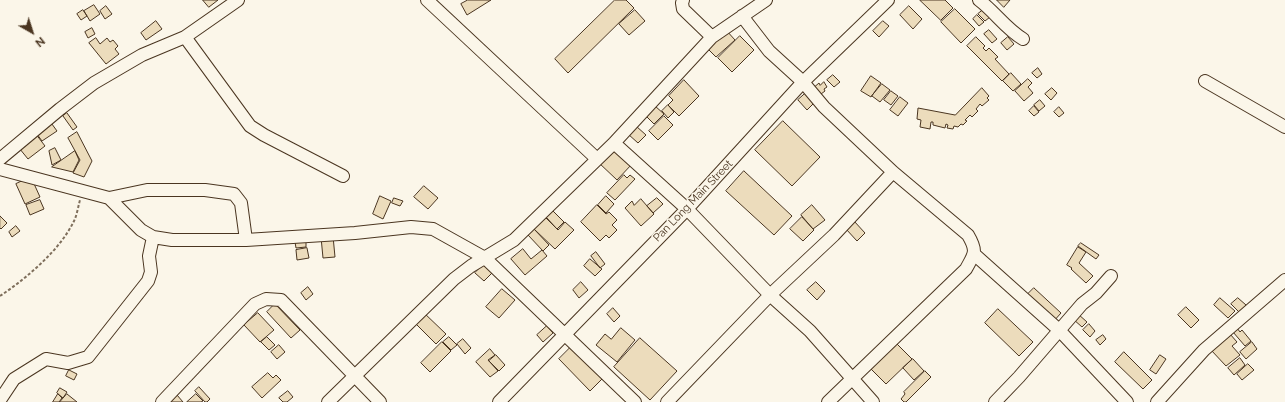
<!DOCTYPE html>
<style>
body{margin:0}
#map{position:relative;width:1285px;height:402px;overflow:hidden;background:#fbf6e9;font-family:Raleway,sans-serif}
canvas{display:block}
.north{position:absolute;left:12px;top:12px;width:40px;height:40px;-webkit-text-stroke:3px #fbf6e9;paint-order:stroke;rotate:141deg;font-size:11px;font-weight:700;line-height:16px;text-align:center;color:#4a3520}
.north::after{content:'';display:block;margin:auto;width:14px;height:18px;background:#4a3520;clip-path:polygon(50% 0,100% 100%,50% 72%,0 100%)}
</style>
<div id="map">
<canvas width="1285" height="402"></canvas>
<div class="north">N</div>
</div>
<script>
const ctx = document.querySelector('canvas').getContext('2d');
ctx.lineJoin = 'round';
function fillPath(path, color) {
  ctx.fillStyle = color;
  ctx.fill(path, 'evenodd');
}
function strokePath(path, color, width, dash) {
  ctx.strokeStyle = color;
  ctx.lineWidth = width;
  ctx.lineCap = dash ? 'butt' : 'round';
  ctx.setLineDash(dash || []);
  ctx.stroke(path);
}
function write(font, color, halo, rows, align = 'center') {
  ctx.font = font + ' Raleway,sans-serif';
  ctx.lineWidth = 3;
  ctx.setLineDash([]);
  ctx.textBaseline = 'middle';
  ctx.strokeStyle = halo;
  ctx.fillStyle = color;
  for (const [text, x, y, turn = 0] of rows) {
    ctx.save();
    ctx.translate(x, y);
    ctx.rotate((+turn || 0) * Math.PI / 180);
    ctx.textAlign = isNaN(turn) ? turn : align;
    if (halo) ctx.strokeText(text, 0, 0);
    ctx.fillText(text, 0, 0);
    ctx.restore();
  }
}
const building = new Path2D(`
 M203,0H218L209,7Z
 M468,0H491L467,15L461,4Z
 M615,0H626L634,8L568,73L555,59Z
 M920,0H945L953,8L941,20Z
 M997,0H1010L1004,7Z
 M94,5L100,14L90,21L84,11Z
 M106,6L112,14L105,19L100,11Z
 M909,6L922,19L913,29L900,15Z
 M955,9L975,29L961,43L941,22Z
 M83,10L87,16L81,20L77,14Z
 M635,10L645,21L629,35L619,24Z
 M983,10L990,17L985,21L978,14Z
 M977,15L984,22L979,26L973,19Z
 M156,21L162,29L146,40L141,33Z
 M883,21L889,26L879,37L873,31Z
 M92,28L95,34L88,38L85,32Z
 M726,30L735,40L716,57L707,48Z
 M989,30L997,39L992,43L984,34Z
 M740,36L754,50L732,72L718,58Z
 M976,37L985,46L983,48L986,51L989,48L998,57L995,59L1009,74L1002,81L967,46Z
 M1008,37L1014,44L1007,50L1001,43Z
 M96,38L100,44L107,38L110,42L113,40L118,46L115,49L119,54L106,64L89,43Z
 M1038,68L1042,74L1037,78L1032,73Z
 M1011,73L1021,84L1013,91L1003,81Z
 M833,75L840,82L834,87L827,80Z
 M871,76L881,83L871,97L861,91Z
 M1028,79L1032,83L1028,87L1033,93L1024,101L1015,91Z
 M684,80L699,96L679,116L668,105L673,100L669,96Z
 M824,82L827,87L824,89L825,91L817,97L812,89L819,83L820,85Z
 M882,84L890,90L880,102L872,96Z
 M982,88L989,96L987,98L989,100L982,106L980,104L976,109L978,111L972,117L970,115L965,120L967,121L963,125L961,124L958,127L954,126L953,129L947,128L948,125L946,124L945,128L933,125V122H931L930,129L920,127L921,120L917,119L918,108L955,115Z
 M1052,88L1057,93L1051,100L1045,94Z
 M891,91L898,96L891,105L884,100Z
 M807,92L816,101L807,110L798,100Z
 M900,97L908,103L898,116L890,110Z
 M1040,100L1045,106L1039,111L1034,105Z
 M668,105L674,112L668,118L662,111Z
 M655,106L664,114L654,124L645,115Z
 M1034,106L1039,112L1034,116L1029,111Z
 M1059,107L1064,113L1059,117L1054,112Z
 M67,113L77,127L73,130L63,116Z
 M664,116L673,125L658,140L649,131Z
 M49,120L57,131L42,141L34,130Z
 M783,121L820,157L792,186L755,150Z
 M636,126L646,135L638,143L628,134Z
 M32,129L45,146L28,159L15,143Z
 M77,132L92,161L84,177L73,173L80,160L68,138Z
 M613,146L632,164L617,180L598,162Z
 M55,148L61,160L52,165L49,151Z
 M75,151L79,160L73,172L52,167Z
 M744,171L792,216L774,235L726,191Z
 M624,175L627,178L630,175L635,179L615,200L607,193Z
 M31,177L40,197L25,204L16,184Z
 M424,186L438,198L428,209L414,197Z
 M380,196L391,201L383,219L373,214Z
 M606,196L614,204L606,213L598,205Z
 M394,198L403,201L400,206L392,203Z
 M657,198L663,204L653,213L647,206Z
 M641,199L654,214L641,226L625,208L632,201L634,205Z
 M40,200L44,209L30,215L26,205Z
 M597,205L606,214L609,212L617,220L612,225L617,230L609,238L606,235L600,241L581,222Z
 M812,205L825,220L813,229L801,215Z
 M553,211L564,222L557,229L546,217Z
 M0,216L7,223L1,229L0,228Z
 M545,217L558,230L565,222L574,230L555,249L534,229Z
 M802,217L814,230L803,241L790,229Z
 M854,221L865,233L857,241L846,229Z
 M16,226L20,231L12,237L9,232Z
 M534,229L549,245L543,251L528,235Z
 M333,236L335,257L323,258L321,237Z
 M306,241V247L296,248L295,242Z
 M1081,243L1099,255L1096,259L1078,246Z
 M1078,247L1086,252L1079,263L1093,276L1086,283L1071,269L1072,268L1067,265Z
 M307,248L309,258L297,260L296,250Z
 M523,249L531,259L542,250L547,256L525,275L511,259Z
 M596,252L605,264L600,268L591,256Z
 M590,259L602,269L595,276L584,266Z
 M484,264L493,272L484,281L475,273Z
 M581,282L588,290L579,298L573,290Z
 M816,282L825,291L817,300L807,290Z
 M308,287L313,294L306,300L301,293Z
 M1034,288L1061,313L1053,322L1025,297Z
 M502,289L515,300L499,318L486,307Z
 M1220,298L1235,311L1228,318L1214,305Z
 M1238,298L1246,305L1239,312L1231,304Z
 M275,304L300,330L291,338L267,312Z
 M1186,307L1199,320L1191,328L1178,315Z
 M613,308L620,316L614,322L607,314Z
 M998,309L1033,342L1019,356L985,323Z
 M422,311L446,334L436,344L413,321Z
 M258,313L274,330L260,342L244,325Z
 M1078,314L1087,322L1082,327L1073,319Z
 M1089,324L1095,331L1090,337L1083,330Z
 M547,326L553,333L543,342L537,335Z
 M621,328L635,340L617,362L596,345L605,334L611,339Z
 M1237,328L1240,332L1242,330L1251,341L1245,346L1233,332Z
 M1230,334L1237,342L1232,346L1240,355L1226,366L1211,350Z
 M1103,335L1106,339L1100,345L1096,340Z
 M267,337L275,345L269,350L261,342Z
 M449,337L457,345L451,350L443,342Z
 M640,338L677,371L650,400L614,367Z
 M463,339L471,348L465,354L457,344Z
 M442,342L451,351L430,372L421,363Z
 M1252,342L1257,349L1246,359L1240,352Z
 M896,343L912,359L886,384L870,368Z
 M279,345L285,352L277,359L271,352Z
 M571,347L602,379L590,391L559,359Z
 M490,349L495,355L488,360L498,371L490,377L476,362Z
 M1124,352L1152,380L1143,389L1115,362Z
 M496,355L505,365L499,371L489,361Z
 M1160,355L1166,359L1156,374L1150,370Z
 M1240,358L1245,365L1234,375L1228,368Z
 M913,359L924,371L914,380L903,368Z
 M1248,364L1254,370L1242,380L1237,374Z
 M69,370L77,374L74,380L66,376Z
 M925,371L931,377L906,402H904L901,399L905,394L904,392Z
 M268,373L273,378L276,375L281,380L262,398L252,387Z
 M199,387L210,399L207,402H205L195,391Z
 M60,388L67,392L63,398L57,393Z
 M288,391L293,397L287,402H283L279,398Z
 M58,394L62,398L59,402H53Z
 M67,394L77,402H60Z
 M196,394L203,401L201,402H187Z
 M177,395L183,402H169Z`);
fillPath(building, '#ecdcbc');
strokePath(building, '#4a3520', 1);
const minor = new Path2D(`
 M427,0L597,159
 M683,0L682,3L683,9L712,37
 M979,0C995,12 1006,29 1023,39
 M742,16L769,51L803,82L824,107L893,172L968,235C978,252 974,254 966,269L828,402
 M185,37L250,126L264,135L343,176
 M1205,81L1285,127
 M614,143L687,209L770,295L810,331L873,402
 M0,159L60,109L94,83L142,55L185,37L238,0
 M0,169L109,198L141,230L153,237L172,240H246L355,233L411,227L433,229L485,258L635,402
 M109,198L147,190H205L234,194L241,203L246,240
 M974,254L1059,330L1127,402
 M0,400L14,379L46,359L68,363L88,357L148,281L151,272L149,256L153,237
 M162,402L255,304L266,299L281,300L380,402
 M328,402L454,279L471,266L514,240L614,143L712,37L766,0
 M499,402L687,209L803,82L888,0
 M667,402L770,295L834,235L893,172
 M995,402L1019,377L1082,304L1096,293L1111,276
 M1157,402L1204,350L1285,280`);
strokePath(minor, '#4a3520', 14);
strokePath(new Path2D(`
 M0,296C27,278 60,250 74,221C77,215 78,207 80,200`), '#7f6f5c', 2, [3, 2]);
strokePath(minor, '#fbf6e9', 12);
write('11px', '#4a3520', '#fbf6e9', [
 ["Pan Long Main Street",693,201,-46]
]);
</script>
